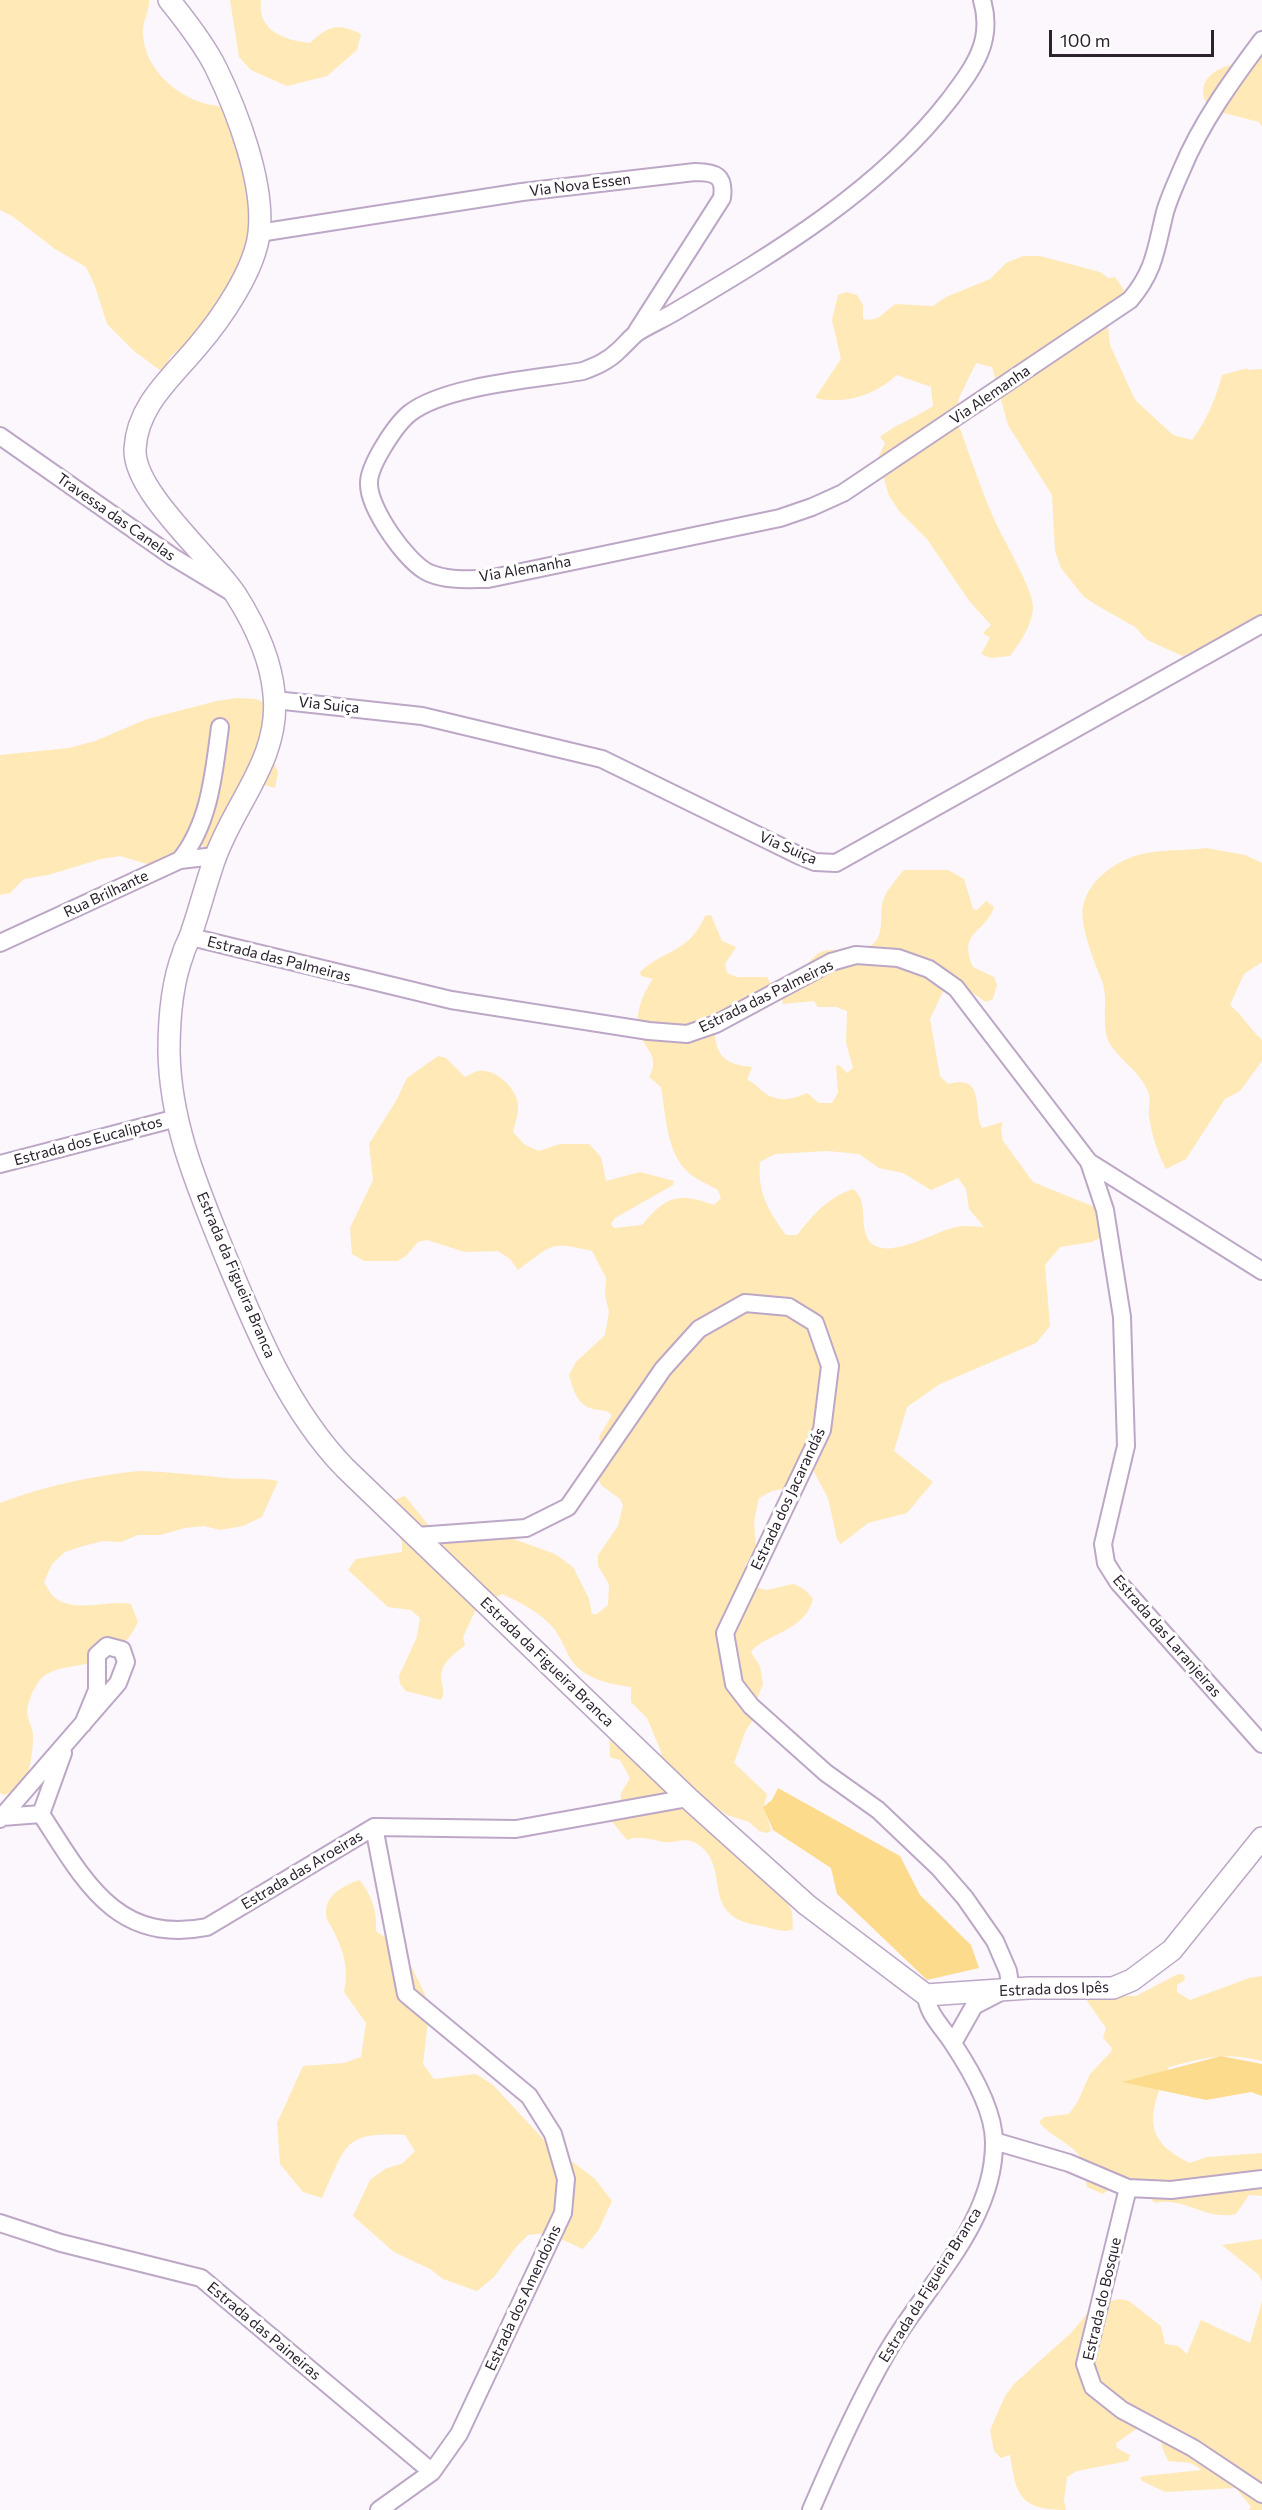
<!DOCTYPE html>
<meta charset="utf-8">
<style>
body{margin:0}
#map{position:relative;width:1262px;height:2510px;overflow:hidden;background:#fbf7fd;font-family:Commissioner,sans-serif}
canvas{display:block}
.scale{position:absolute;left:1049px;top:30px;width:165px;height:27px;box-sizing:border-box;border:3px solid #2b222e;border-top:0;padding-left:8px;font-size:18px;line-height:21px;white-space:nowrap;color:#2b222e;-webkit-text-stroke:4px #fff;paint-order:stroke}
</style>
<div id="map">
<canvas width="1262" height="2510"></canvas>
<div class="scale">100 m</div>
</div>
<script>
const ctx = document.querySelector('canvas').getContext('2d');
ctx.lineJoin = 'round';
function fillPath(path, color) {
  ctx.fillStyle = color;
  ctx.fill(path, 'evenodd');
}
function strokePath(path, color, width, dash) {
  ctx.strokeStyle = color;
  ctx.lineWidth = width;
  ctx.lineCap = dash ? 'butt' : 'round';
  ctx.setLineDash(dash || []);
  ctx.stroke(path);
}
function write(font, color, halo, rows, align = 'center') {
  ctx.font = font + ' Commissioner,sans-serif';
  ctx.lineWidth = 6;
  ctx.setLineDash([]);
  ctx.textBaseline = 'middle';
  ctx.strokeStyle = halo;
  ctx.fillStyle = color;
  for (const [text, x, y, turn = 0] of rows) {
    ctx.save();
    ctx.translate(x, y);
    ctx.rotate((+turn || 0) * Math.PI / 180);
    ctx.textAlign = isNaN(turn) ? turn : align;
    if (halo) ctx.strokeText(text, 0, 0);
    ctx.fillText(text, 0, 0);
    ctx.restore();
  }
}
fillPath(new Path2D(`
 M0,0H149C150,12 141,23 143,36C146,68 172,92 200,102C210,106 218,104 226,110L261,228L212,321L170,357L166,367L161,371L134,351L107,324L95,286L86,267L55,249L12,216L0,210Z
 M230,0H261C257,31 284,40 310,43C329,25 338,23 361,34L357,50L327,76L287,86L251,70L239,57Z
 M1262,41V127L1259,122L1216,111L1207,106C1206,102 1203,96 1203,92C1203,69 1235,62 1252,62Z
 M1023,256H1040L1100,272L1108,278L1115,277L1124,290L1108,326L1110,345L1135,400L1173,435L1192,440C1206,421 1216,399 1222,375L1248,368L1247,370L1262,369V631L1226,644L1195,650L1183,656L1147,640L1135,627L1098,606L1084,597L1061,568L1055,551L1052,495L1008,425L992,367L976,363L959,398L955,415C968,449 979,485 994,519C1002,537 1033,590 1033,606C1033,624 1020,643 1010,656L991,658L981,654L990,638L983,633L991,625L970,602L927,539L900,512L889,496L878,458L885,443L880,437C896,424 915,418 933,406L931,387L897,375C875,395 845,405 815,398L841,359L832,320L838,295L846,292L857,295L863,305V319C880,323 883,311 896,304L933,306L946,297L990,279L1006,263Z
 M237,698L256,699L270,705V752L278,773L275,788L261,784L221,840L206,850L198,841L176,858L151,865L120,856L101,859L48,875L24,879L10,893L0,895V755L69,748L95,741L147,719L217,701Z
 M1206,848L1245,855L1262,863V962L1244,974L1230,1005C1243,1016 1250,1029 1262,1040V1061L1240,1091L1225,1099L1186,1159L1166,1169C1157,1152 1152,1135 1149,1117C1148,1109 1151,1101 1149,1094C1140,1069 1117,1060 1108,1040C1101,1021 1109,1000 1102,981C1095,964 1079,924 1083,906C1089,879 1117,860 1142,854C1162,849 1185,851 1206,848Z
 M904,870H948L964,879L973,909L977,910L986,901L994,907C987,932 957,931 973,967L994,977L997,985L993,999L986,1002L954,981H948L930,1019L940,1076L948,1084C986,1074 972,1108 982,1128L1003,1122L1001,1129L1003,1141L1033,1182L1097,1208L1103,1236L1092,1242L1060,1247L1045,1265L1050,1326L1036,1343L940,1384L907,1407L894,1451L933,1482L907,1513L868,1523L841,1544L837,1539L828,1498L813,1470L799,1486L772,1491L759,1498L754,1522L756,1547L745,1566L744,1584L766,1590L794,1584L805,1590L813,1599C805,1632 764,1634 751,1652L760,1666L763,1684L755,1704L756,1716L746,1730L734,1763L767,1794L764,1805L771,1831L767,1833L759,1831L749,1822L727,1815L690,1788L776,1881L792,1911L793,1929C783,1934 773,1928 762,1926C694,1917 736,1865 694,1842C683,1837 674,1844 663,1842C651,1839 638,1835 627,1840L610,1819L620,1815L621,1793L630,1778L620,1760L610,1757L609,1725L658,1756L662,1754L647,1718L631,1702V1687C609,1684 583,1679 570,1658C565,1649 561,1638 555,1630C542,1613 520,1602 502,1594L476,1609L463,1637L465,1645C455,1654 442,1661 441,1676C441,1685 446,1691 441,1700L406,1691L400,1684L399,1676L417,1637L420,1618L411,1610L388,1607L348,1570L356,1559L402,1552V1542L384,1507L388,1502L405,1496L429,1526L449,1539L462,1543L481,1536L508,1537L555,1554L573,1567L589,1599L592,1614H597L608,1605L609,1584L598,1566V1555L618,1526L623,1505L620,1499L601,1485L593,1466L603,1453L599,1437L612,1415C606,1409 601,1411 593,1409C577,1405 573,1389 569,1375L576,1362L605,1335L609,1312L605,1295L606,1278L592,1251C549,1241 553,1244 518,1270L510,1259L498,1251L465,1252L427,1240L418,1242L406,1256L397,1261H364L352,1254L350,1228L373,1180L369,1144L396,1101L407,1078L438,1056L446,1058L465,1077C469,1075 474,1072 478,1071C496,1068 516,1088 518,1104C519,1113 515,1123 513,1132L525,1145L539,1151L560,1144H589L601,1157L606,1181L640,1172L674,1181L673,1185L615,1218L611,1224L614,1228L642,1225C666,1196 678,1192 714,1205L721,1198L718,1190C709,1185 698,1180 690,1174C666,1154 666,1115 661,1087L649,1077C660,1057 647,1052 640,1034C633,1016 643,993 653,979L641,976L640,972C666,948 688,954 705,916L711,915L722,941L736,947L725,964L727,973L737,977H767L771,984L769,993L715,1029C714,1056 727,1065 752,1067L747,1080C755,1083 756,1086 762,1091C777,1103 791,1100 807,1093L819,1103H832L838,1093L836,1066L839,1065L847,1073L853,1068L846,1043L847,1011L836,1007H818L814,1001L783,1004L782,999C792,986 803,966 816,955C833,942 857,959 873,944C884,935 880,917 882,905C884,892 896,880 904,870ZM827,1151L859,1154L879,1168L903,1173L931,1190L958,1178L966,1189L969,1209L984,1227C976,1227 965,1225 956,1227C935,1231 880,1266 867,1237C860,1222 868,1200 853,1189C827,1198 814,1214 797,1235H786C769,1212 757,1192 760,1162L775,1154Z
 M139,1471C169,1472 198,1475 227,1478C245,1480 261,1477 278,1481L262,1517L243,1526L220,1530L204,1526L185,1528L160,1535H138L121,1542L103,1541L83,1546L65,1552L52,1564L44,1582C47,1587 51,1595 55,1598C78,1614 108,1599 131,1604L138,1622C110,1682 56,1654 38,1683C32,1691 25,1708 28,1717C29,1723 33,1729 33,1735C33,1754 30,1771 22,1788L4,1795L0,1793V1503C44,1486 92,1476 139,1471Z
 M360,1880C372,1897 377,1910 376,1931L403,1950L424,1992L429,2012L423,2064L434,2079L476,2074L493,2085L546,2142L594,2178L612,2201L598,2231L583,2249L547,2233L528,2235L516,2247L494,2277L477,2291L443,2279L430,2269L394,2252L353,2216L370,2180L385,2169L403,2163L415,2151L405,2135C342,2131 346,2146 322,2198L303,2192L280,2164L277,2123L303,2066L344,2063L361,2057L366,2023L344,1992C349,1970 344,1952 334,1932C332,1927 326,1920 326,1915C324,1895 345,1885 360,1880Z
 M1178,1974L1184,1975L1185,1980L1177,1985V1992L1190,2000L1249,1978L1262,1976V2061C1222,2052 1208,2057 1169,2067C1150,2110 1139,2139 1190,2163L1207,2157L1262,2153V2196L1249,2195L1236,2214C1206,2221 1183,2196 1155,2203L1142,2190L1116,2184L1103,2194L1087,2187C1085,2180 1088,2174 1086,2168C1079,2145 1052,2139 1039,2122L1044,2117L1069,2114L1078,2101L1090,2074L1111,2052L1112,2048L1103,2038L1106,2028L1087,2001L1090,1996H1136Z
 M1262,2239V2282L1259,2275L1222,2245Z
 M1120,2299L1129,2301L1161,2326L1165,2344L1178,2346L1187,2354L1201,2320L1250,2343L1262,2301V2510H1249L1251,2507L1236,2488L1165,2492L1142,2481L1140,2478L1144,2476L1202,2470L1191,2463L1168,2461L1162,2447L1161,2432L1144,2424L1116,2443L1117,2448L1130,2455L1128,2461L1077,2471L1067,2477L1064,2500L1066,2510C1021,2510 1016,2496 1010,2455L1001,2458L994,2451L990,2430L1005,2396L1015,2383L1071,2333L1095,2304Z`), '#ffe9b7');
fillPath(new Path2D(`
 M778,1788L900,1856L920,1895L971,1945L979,1968L927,1980L837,1894L831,1868L773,1830L763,1807L772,1800Z
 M1221,2056L1262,2064V2096L1251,2092L1206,2100L1122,2082Z`), '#fddb8d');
const minor = new Path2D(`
 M982,0C994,41 974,67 950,99C880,190 776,252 678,310C665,318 651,324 638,332C631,337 625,345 618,351C608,361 596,366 583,371C538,379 446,385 410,413C396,424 368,466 369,484C369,509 407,563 429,573C449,581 467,579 488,579L780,518L812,507L843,493L1130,300C1155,271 1156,248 1165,212C1169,198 1176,183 1182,169C1201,123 1232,80 1262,40
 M259,233L522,192L695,172C716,172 725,176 722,198L637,331
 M0,436L173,557L231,592
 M275,700L422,716L602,759L800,856L815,862L836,863L1262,624
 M180,860C210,823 214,772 220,727
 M191,937L451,1000L649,1031L687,1034L716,1024L831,962L856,955L898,958L929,969L956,988L1089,1162L1262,1271
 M0,943L180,860L215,856
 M1089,1162L1105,1210L1122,1317L1126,1446L1103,1544L1106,1563L1118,1582L1262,1744
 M0,1164L177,1118
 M417,1536L526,1528L568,1507L663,1369L699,1329L745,1303L789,1307L815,1323L830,1366L822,1430L725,1633L734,1684L751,1706L826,1773L878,1810L939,1868L965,1898L995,1941L1008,1971L1011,1990
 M41,1814C84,1880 116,1945 207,1927L374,1827L516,1829L688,1798
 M41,1814L63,1753
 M2,1817L41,1814
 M0,1819L118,1683L126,1662L122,1650L107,1646L97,1655V1690L83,1724
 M374,1827L406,1994L529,2096L553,2134L566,2179L563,2213L459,2434L432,2472L379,2510
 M953,2043L974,2006L999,1993
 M994,2141L1069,2163L1128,2188L1085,2364L1093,2387L1122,2410L1193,2448L1262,2494
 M1128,2188L1171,2190L1262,2179
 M0,2223L61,2243L201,2278L432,2472
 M811,2510C834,2456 857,2405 886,2354C923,2288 995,2224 994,2142C994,2109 970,2069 952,2042C943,2028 927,2013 926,1995`);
const major = new Path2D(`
 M169,0C186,21 204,44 216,68C237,111 265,184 259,233C255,270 221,319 197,347C171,378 137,406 135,449C133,492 212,558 236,595C255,625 271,659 274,694C281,759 233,804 214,861C206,884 200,908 192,931C190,939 185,946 183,954C172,983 169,1020 169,1051C170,1124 198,1188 225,1255C256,1330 288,1409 345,1468L688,1798L807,1905L926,1995L1029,1988H1113L1132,1980L1172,1950L1262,1838`);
strokePath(minor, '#bda7c6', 20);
strokePath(major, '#bda7c6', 24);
strokePath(minor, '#fff', 16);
strokePath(major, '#fff', 21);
write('15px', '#2b222e', '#fff', [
 ["Via Nova Essen",580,185,-7],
 ["Via Alemanha",990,395,-34],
 ["Travessa das Canelas",116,517,35],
 ["Via Alemanha",525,569,-10],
 ["Via Suiça",329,705,6],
 ["Via Suiça",788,848,23],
 ["Rua Brilhante",106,894,-25],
 ["Estrada das Palmeiras",279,959,14],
 ["Estrada das Palmeiras",766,996,-26],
 ["Estrada dos Eucaliptos",88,1141,-15],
 ["Estrada da Figueira Branca",236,1275,67],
 ["Estrada dos Jacarandás",788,1499,-65],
 ["Estrada das Laranjeiras",1167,1636,49],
 ["Estrada da Figueira Branca",547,1662,44],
 ["Estrada das Aroeiras",302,1870,-31],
 ["Estrada dos Ipês",1054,1989,-2],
 ["Estrada da Figueira Branca",930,2285,-58],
 ["Estrada dos Amendoins",523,2298,-65],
 ["Estrada do Bosque",1102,2299,-77],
 ["Estrada das Paineiras",264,2331,40]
]);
</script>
